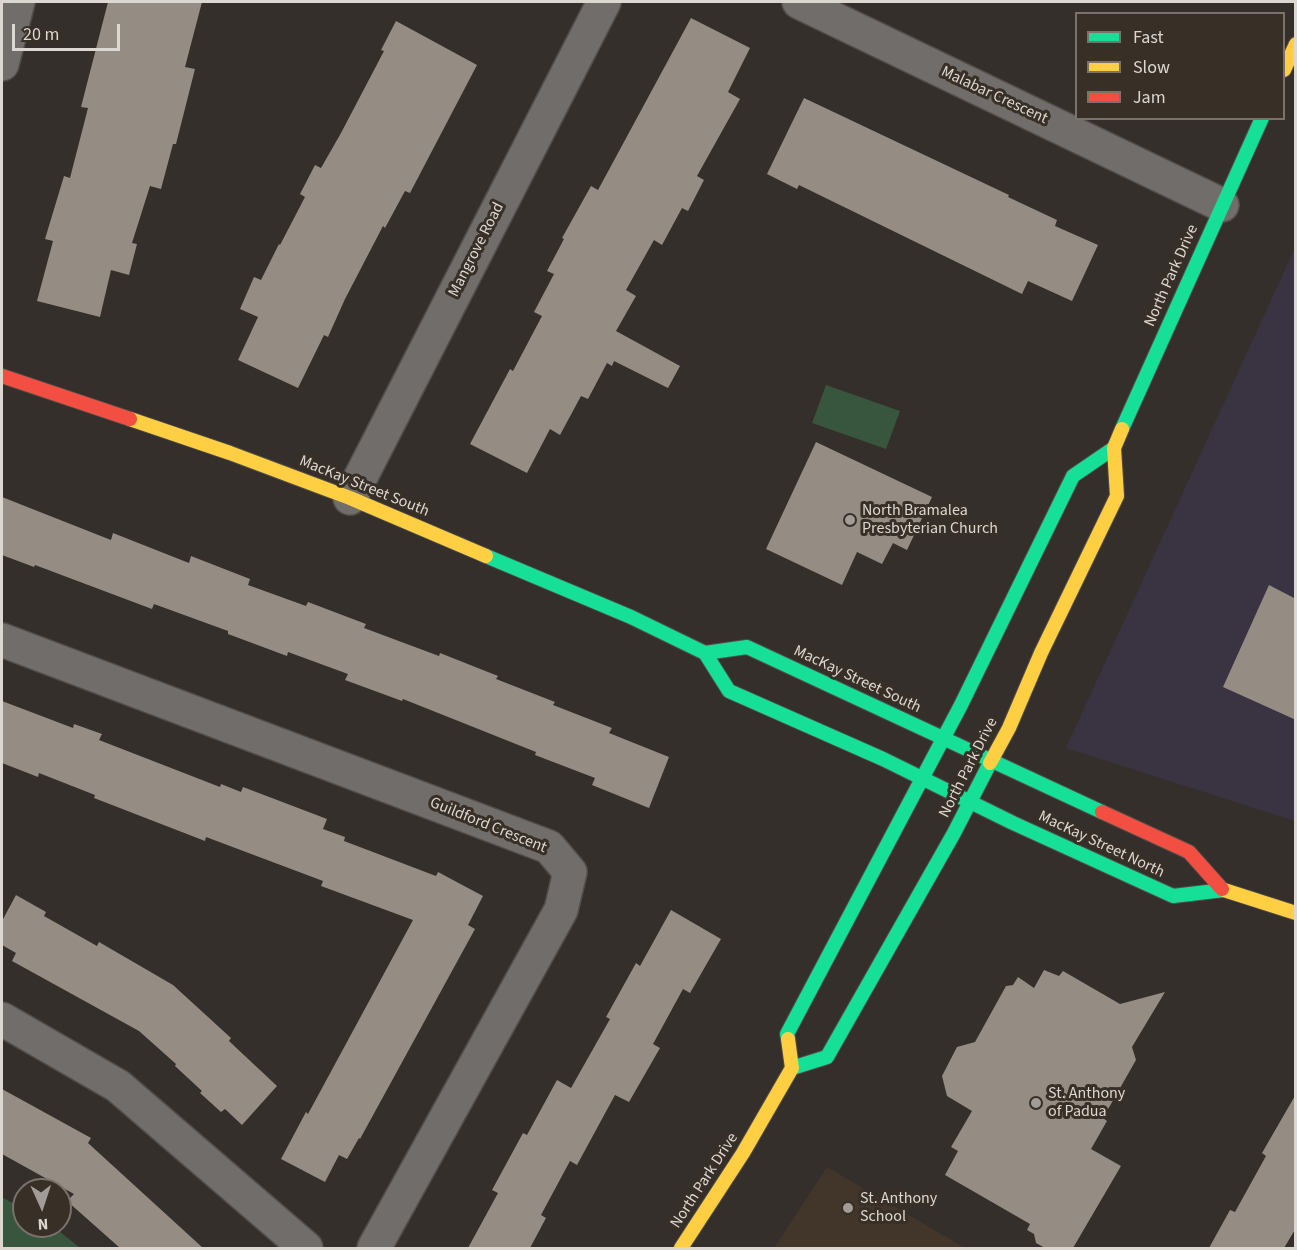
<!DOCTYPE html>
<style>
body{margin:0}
#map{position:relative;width:1297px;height:1250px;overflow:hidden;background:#342f2b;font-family:"Source Sans 3",sans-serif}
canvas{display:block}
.frame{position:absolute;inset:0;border:3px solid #dcd7d1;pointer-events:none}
.legend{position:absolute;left:1075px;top:12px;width:210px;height:108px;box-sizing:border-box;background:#382f27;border:2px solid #7a726b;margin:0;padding:8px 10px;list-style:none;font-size:18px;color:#dcd7d1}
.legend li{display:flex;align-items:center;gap:12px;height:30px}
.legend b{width:30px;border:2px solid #7a726b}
.north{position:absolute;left:12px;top:1178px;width:60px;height:60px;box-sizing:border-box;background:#382f27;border:2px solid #7a726b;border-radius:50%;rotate:177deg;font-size:16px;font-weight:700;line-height:24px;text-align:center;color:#dcd7d1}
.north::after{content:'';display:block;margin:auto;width:21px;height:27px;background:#a19c97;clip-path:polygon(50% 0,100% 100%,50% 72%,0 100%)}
.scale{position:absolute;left:12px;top:24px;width:108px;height:27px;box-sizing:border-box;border:3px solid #dcd7d1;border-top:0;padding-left:8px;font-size:18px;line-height:21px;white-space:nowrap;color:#dcd7d1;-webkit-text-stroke:4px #382f27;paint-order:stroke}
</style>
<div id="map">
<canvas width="1297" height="1250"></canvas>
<div class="frame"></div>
<ul class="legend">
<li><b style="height:8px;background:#16e098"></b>Fast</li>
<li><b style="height:8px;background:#ffcf43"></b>Slow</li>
<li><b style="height:8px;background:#f24e42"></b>Jam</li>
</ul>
<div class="north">N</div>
<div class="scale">20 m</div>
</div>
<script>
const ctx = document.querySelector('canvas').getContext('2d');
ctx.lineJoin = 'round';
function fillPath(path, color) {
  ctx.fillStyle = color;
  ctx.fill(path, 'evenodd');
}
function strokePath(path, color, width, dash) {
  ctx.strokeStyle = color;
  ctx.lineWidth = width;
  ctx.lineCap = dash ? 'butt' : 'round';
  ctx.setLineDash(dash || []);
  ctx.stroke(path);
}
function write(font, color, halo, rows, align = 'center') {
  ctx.font = font + ' "Source Sans 3",sans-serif';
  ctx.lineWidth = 6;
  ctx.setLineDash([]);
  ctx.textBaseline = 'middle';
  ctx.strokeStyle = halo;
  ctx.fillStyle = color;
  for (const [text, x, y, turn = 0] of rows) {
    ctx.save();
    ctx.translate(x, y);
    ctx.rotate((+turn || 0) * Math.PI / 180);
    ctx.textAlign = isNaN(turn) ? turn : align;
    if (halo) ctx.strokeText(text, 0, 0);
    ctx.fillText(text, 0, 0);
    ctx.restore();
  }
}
fillPath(new Path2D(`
 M1295,248V821L1066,748Z`), '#3a3442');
fillPath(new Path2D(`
 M827,1167L965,1248H774Z`), '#423529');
fillPath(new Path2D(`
 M826,385L900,411L886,449L812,423Z
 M2,1197L24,1210V1226H53L80,1248H2Z`), '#38553d');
fillPath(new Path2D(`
 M108,2H202L185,67L195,69L176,144H173L161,189L150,186L132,243L137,244L129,275L111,270L100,317L37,301L53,241L45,239L64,176L70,178L88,108L81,107Z
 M691,18L750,48L728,92L740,99L697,176L704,180L688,211L682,208L662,245L654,240L626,290L636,296L616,331L680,366L668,388L614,361L612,366L607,363L588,399L581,396L560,435L550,429L527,473L470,444L510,369L513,371L542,316L534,312L554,274L547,271L564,239L562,238L591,186L598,190Z
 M396,21L477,65L410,193L405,191L385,228L383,226L345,299L328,337L324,335L298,388L238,360L258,317L240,309L254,277L261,280L279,244L280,245L305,197L300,194L315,165L321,168L341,133L384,51L381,50Z
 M804,98L1009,195L1008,197L1057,220L1055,226L1098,245L1072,301L1028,281L1022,294L799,185L797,189L767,174Z
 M816,442L932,497L907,550L893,543L882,564L857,552L842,585L766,549Z
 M2,497L111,540L113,533L189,563L191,556L250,579L248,585L306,606L308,602L366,624L364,628L439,656L440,653L498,676L496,679L555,702L553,705L612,728L609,733L669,757L649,808L592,785L595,778L535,755L536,752L403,699L402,701L345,680L348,674L288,652L287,656L228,634V631L154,604L152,609L35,565L34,567L2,555Z
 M1269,585L1296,599V720L1223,687Z
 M2,701L73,728L74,724L102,734L99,740L220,787L221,784L241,792L243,787L327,819L323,829L345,837L344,841L436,876L438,872L483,896L468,925L475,929L360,1139L359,1138L347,1159L339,1155L325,1182L281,1159L306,1112L308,1114L413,920L321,886L323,881L206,837L205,841L94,798L95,795L39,773L38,777L2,763Z
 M16,895L46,912L44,916L97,946L99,942L173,985L231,1038L229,1041L277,1086L242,1125L225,1109L221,1112L200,1093L202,1091L175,1066L176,1064L139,1031L12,961L16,953L2,945V921Z
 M671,910L721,939L690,993L683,989L653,1044L660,1048L629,1102L615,1095L577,1165L570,1161L541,1215L546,1218L530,1248H468L498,1193L492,1190L523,1133L527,1135L557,1080L571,1088L610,1019L606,1017L636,963L640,966Z
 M1044,970L1059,976L1063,971L1120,1004L1165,992L1132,1047L1136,1060L1103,1118L1107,1121L1091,1149L1121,1166L1073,1248H1045L1036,1243L1034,1234L1027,1230L1030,1224L945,1175L958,1151L951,1147L972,1111L947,1096L942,1076L957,1047L975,1042L1006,986L1013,985L1018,977L1034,988Z
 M2,1089L91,1138L88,1143L203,1248H120L67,1201L74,1194L2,1154Z
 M1296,1094V1228L1284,1248H1209L1230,1210L1235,1212L1266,1156L1262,1153Z`), '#958c84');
const street = new Path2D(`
 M799,2L1222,205
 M2,64L18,2
 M350,498L604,2
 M2,640L549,847L570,872L561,910L374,1248
 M2,1019L118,1086L306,1248`);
const fast = new Path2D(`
 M1122,429L1262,118
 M486,556L631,617L705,653L729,691L883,759L1013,823L1173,896L1224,890
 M705,653L747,647L1102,812
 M788,1039L787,1034L961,705L1073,476L1114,448
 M792,1068L827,1057L954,833L990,763`);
const slow = new Path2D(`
 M1284,70L1296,44
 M130,419L230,453L350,498L486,556
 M990,763L1009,728L1041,653L1117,496L1114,448L1122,429
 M1224,890L1296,913
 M681,1248L743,1153L792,1068L788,1039`);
const jam = new Path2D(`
 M2,376L130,419
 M1102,812L1189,852L1222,889`);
strokePath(street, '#524d4a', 36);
strokePath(fast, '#524d4a', 16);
strokePath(slow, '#524d4a', 16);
strokePath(jam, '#524d4a', 16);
strokePath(street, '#706d6a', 33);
strokePath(fast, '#16e098', 14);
strokePath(slow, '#ffcf43', 14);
strokePath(jam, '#f24e42', 14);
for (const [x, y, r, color] of [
 [850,520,6,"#a19c97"],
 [1036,1103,6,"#a19c97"],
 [848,1208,6,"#a19c97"]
]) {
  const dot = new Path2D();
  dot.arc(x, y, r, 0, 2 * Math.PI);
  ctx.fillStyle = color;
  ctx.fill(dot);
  strokePath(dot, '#382f27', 2);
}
write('16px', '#dcd7d1', '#382f27', [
 ["Malabar Crescent",994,96,25],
 ["Mangrove Road",477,250,-63],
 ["North Park Drive",1172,276,-66],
 ["MacKay Street South",364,487,22],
 ["MacKay Street South",857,680,25],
 ["North Park Drive",969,768,-63],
 ["Guildford Crescent",488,826,22],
 ["MacKay Street North",1101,845,25],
 ["North Park Drive",705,1181,-57]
]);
write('16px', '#dcd7d1', '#382f27', [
 ["North Bramalea",862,511],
 ["Presbyterian Church",862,529],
 ["St. Anthony",1048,1094],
 ["of Padua",1048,1112],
 ["St. Anthony",860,1199],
 ["School",860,1217]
], 'left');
</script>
